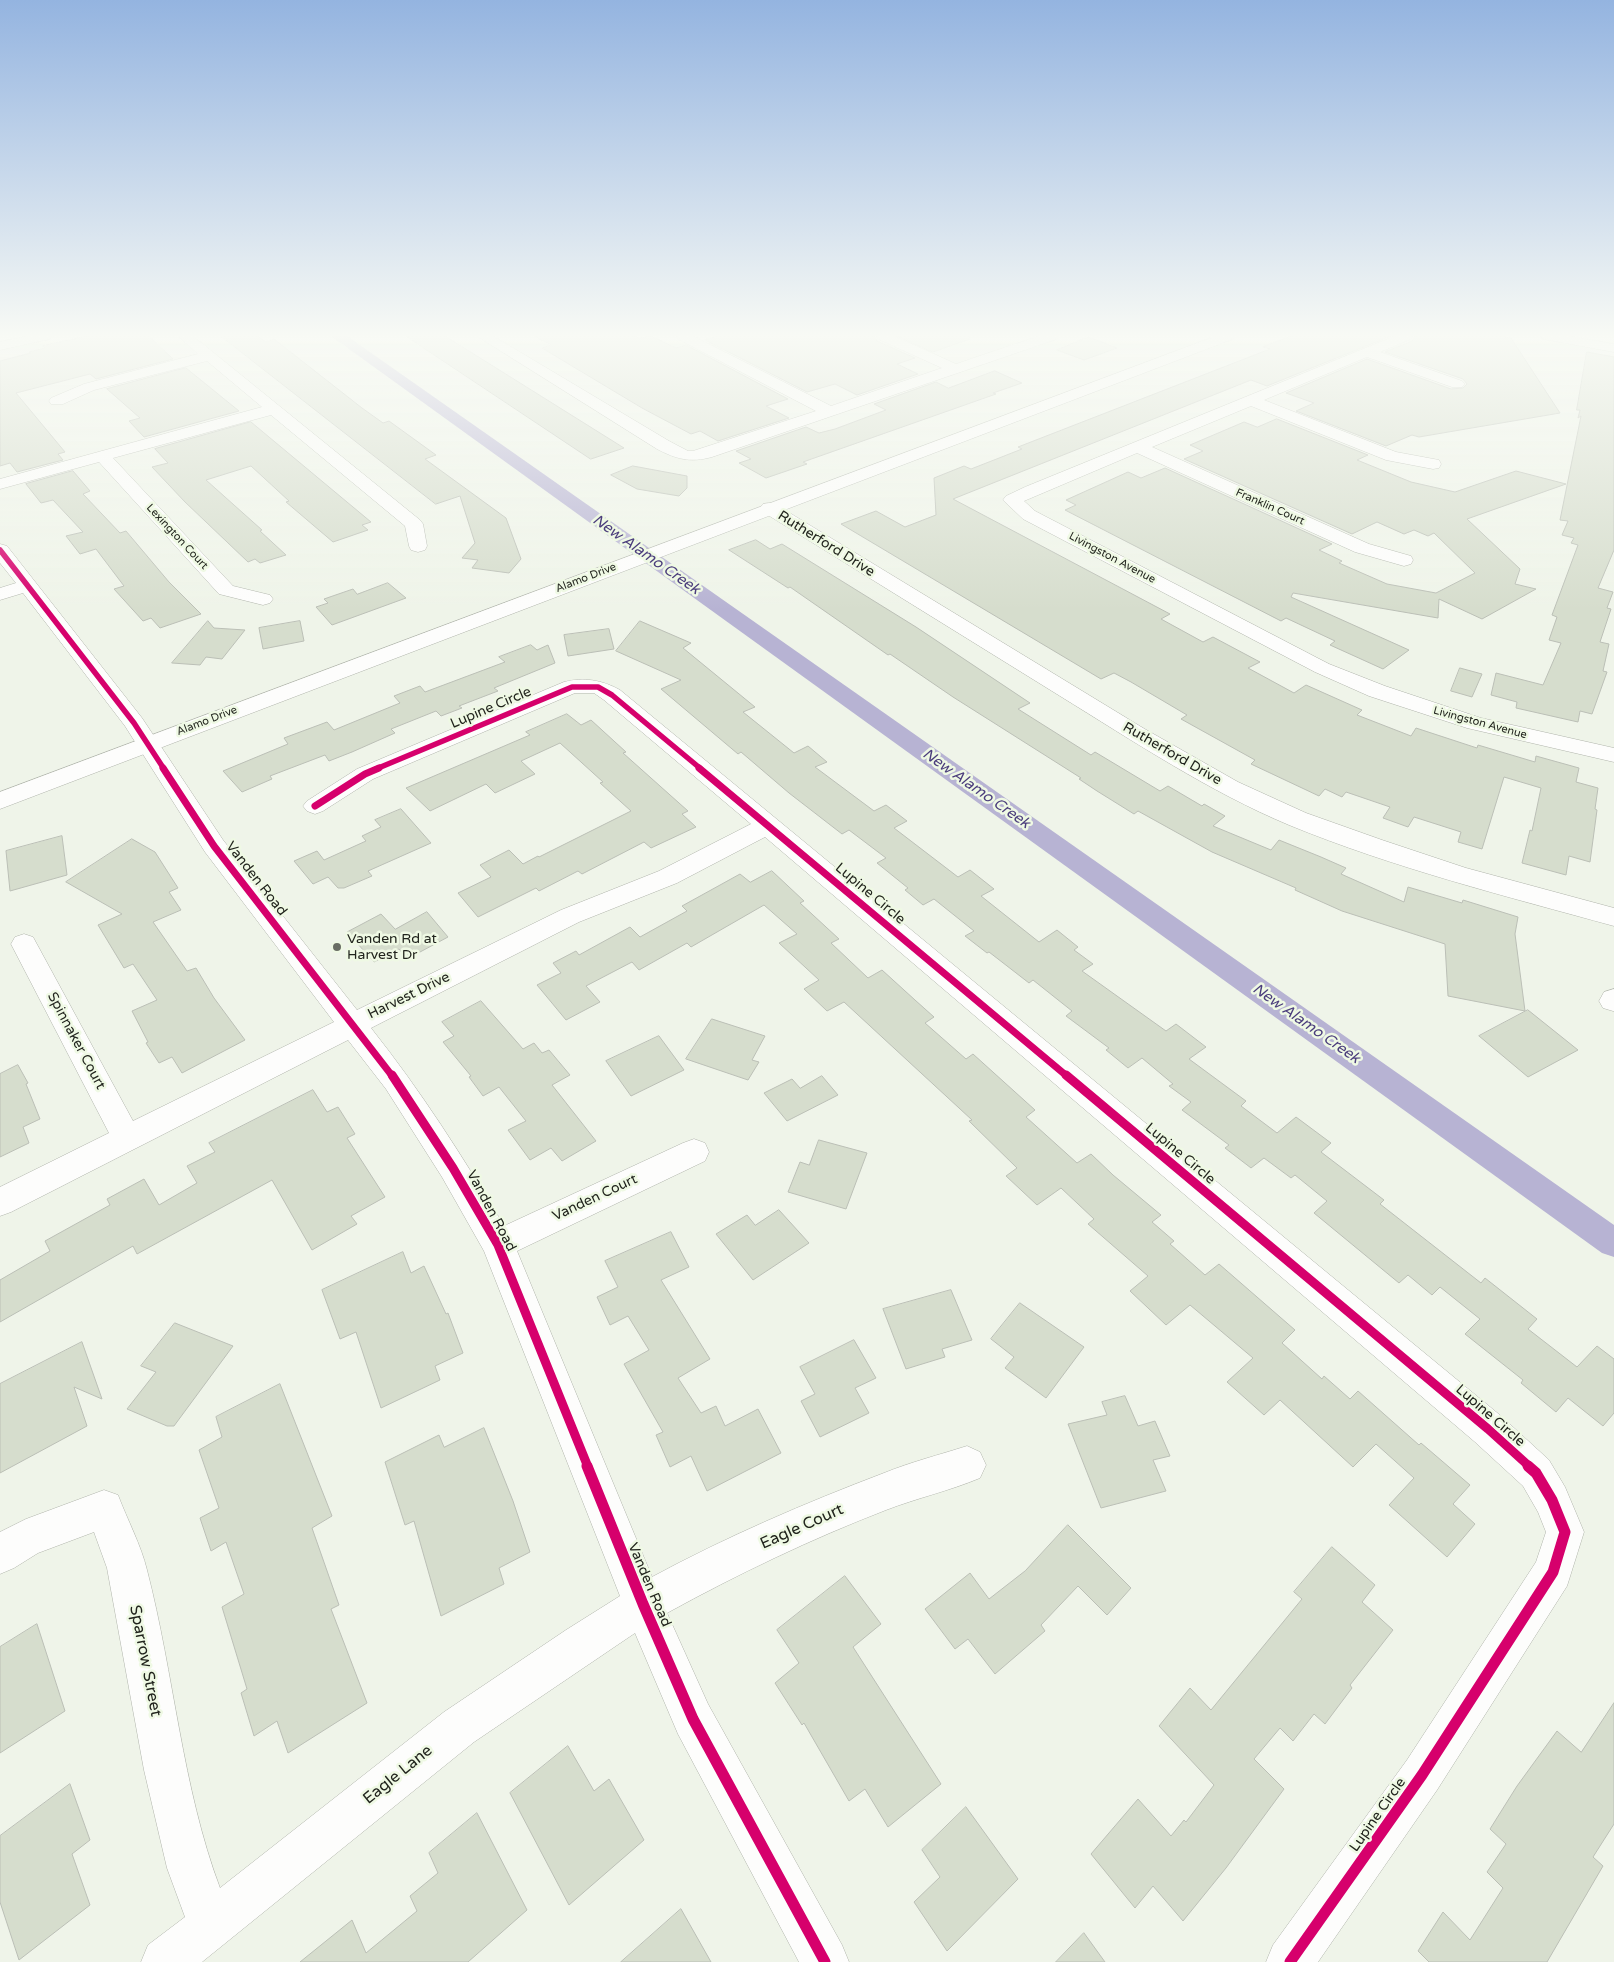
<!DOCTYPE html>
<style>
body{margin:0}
canvas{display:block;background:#eff4e9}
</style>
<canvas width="1614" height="1962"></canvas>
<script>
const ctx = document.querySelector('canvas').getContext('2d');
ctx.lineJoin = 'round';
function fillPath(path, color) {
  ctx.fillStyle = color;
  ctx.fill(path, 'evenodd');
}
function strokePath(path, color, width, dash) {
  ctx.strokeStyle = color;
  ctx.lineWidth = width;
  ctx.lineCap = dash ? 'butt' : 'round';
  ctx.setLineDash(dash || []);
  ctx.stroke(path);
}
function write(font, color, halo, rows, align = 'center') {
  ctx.font = font + ' "Varela Round",sans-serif';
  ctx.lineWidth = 5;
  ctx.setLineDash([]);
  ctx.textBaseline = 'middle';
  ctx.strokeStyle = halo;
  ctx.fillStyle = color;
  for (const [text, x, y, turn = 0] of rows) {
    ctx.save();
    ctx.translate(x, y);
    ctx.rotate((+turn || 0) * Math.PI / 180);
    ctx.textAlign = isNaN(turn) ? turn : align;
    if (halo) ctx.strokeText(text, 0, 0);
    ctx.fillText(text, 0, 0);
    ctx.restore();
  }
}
fillPath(new Path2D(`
 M331,336H347L1614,1225V1257L1602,1253Z`), '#b7b3d3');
const building = new Path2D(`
 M88,336H149L173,359L96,379L90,374L16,393L65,452L58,454L63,460L17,472L10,463L0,466V361L31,353L29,352L45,348L43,346Z
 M221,336H257L266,342L274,339L362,408L383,423L389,421L436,455L425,459L506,518L521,559L509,573L472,568L478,560L462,558L475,543L460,496L436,504Z
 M406,336H445L624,448L591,459Z
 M534,336H634L640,338L651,336L676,348L686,345L788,399L766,406L789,418L718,441L700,431L691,434L642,408L542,348L551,345Z
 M719,336H874L877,341L915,358L897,364L918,374L857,395L835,384L807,392L705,340Z
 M897,336H969L970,339L933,352Z
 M1291,336H1391L1267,386L1251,380L953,499L1170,614L1161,619L1203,642L1213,637L1260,662L1248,668L1294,693L1306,685L1362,710L1357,715L1411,736L1416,728L1477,748L1478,745L1535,762L1536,756L1579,768L1576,782L1598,788L1595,809L1597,810L1590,862L1569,856L1566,875L1522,863L1530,830L1532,831L1541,788L1504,777L1482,849L1458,842L1461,832L1414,817L1408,827L1383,818L1390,807L1346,792L1342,797L1325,789L1319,796L1251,764L1255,760L1181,719L1187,715L1131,682L1114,673L1101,679L841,524L876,511L905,527L936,515L934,478L964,466L971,469L1022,449L1018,447L1270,349L1263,347Z
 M1415,336H1500L1511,338L1560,413L1419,437L1412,435L1386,446L1296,411L1314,403L1286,393L1367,359L1451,389L1463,388L1467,384L1463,379L1385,352L1412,341Z
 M1089,337L1117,348L1084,360L1057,350Z
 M1587,352L1614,357V550L1598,588L1613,592L1607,608L1611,609L1600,642L1609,644L1603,671L1607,672L1592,714L1580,711L1578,722L1516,708L1517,702L1491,695L1496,673L1543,685L1561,643L1549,640L1557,617L1552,615L1578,545L1571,543L1574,538L1562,535L1568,521L1560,520L1581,416L1578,418L1580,410H1577Z
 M186,368L239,411L144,437L129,421L140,418L107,389Z
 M995,371L1022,383L993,393L996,394L803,462L807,464L766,478L739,463L751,459L736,451L806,427L819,433L835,429L886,410L874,404L936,382L948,388Z
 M1277,419L1368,455L1357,460L1411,482L1455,492L1516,471L1566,484L1467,519L1520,569L1515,584L1536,589L1482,619L1439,599L1438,618L1293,593L1291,597L1409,650L1383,669L1330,645L1335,641L1286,618L1281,621L1065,510L1076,505L1066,500L1128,472L1141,478L1165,468L1332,544L1319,550L1342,561L1339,563L1387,584L1436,593L1475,573L1434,533L1428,536L1414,530L1404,534L1377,522L1352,534L1184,459L1203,451L1190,445L1244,422L1257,427Z
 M251,422L371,522L362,525L368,530L333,542L286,502L289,501L251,466L206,480L262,530L260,531L286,555L260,563L255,559L248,562L185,502L152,467L168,463L155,449Z
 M633,466L687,476V488L679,496L637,489L611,475Z
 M73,471L90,491L83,494L120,533L126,531L169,582L201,614L160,628L151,618L143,621L114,589L124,586L96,549L80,554L66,536L83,532L53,500L41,503L26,484Z
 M756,540L770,549L782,544L916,627L1030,703L1018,709L1091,755L1095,752L1160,791L1168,786L1202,806L1204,804L1225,816L1213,826L1271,850L1279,840L1321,857L1346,868L1341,874L1404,902L1408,887L1462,903L1463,900L1518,917L1515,934L1525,1011L1448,996L1445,944L1342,911L1295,890L1296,888L1212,852L1138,811L1134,814L1097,791L1079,779L1081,778L953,697L890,654L888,655L790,587L788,588L729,550Z
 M388,583L406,598L332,625L316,607L328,603L324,599L353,589L357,594Z
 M208,621L214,628L245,630L222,659L206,657L200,665L172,663Z
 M300,621L304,641L263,649L259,628Z
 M640,621L691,643L683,648L755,707L743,712L794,753L808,746L827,762L815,767L874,811L886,805L907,821L894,828L958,877L970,870L994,889L981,896L1039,942L1057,930L1078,947L1074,950L1093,964L1082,971L1166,1031L1176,1024L1206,1047L1189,1059L1246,1101L1241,1106L1277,1133L1296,1117L1331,1143L1321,1152L1384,1200L1380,1204L1481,1283L1485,1278L1537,1319L1528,1329L1577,1367L1597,1346L1614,1359V1413L1603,1426L1568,1398L1556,1412L1521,1383L1523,1380L1465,1334L1480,1319L1440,1287L1432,1295L1408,1275L1399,1283L1314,1213L1327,1201L1295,1175L1291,1178L1264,1158L1251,1168L1225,1148L1229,1145L1182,1110L1191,1102L1169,1086L1173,1084L1142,1058L1128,1068L1106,1050L1109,1048L1066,1016L1072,1011L1033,980L1029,983L989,952L987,953L965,936L974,931L934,899L923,905L905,890L908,888L877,863L886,858L849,830L842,834L789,793L741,752L738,754L661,689L681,680L616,651Z
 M609,629L614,649L568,656L564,635Z
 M531,645L537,650L548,645L555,663L494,688L498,691L459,706L462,708L441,716L436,711L391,729L395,733L352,752L329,761L325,755L270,776L272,779L242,792L223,771L288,744L284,738L327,722L334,730L400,703L394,696L420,686L425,692L505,662L499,657Z
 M1460,668L1482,674L1472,697L1451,691Z
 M567,714L581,725L591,720L626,752L623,753L688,811L682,814L696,827L651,848L644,842L582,874L578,871L539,891L536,888L478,917L458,893L491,877L480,865L509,850L523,864L538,856L539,857L631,811L600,783L603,782L560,743L521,761L535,774L495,793L486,784L430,811L406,788L530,735L526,732Z
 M401,809L431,843L368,871L372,876L344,888H338L328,877L313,884L294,861L317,851L324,860L366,841L362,836L381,827L375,820Z
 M62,836L67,875L10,891L6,851Z
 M132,839L155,852L178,888L169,892L181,910L153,922L187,971L196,968L214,998L245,1040L182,1073L172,1057L159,1063L146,1043L148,1042L132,1011L157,1000L133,964L124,968L98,925L122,914L66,882Z
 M772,871L804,901L800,903L839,939L831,943L868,978L882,970L915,1000L934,1017L925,1023L966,1059L973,1054L1035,1110L1026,1117L1077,1163L1091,1154L1113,1175L1161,1215L1152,1222L1174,1241L1170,1244L1205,1275L1219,1264L1295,1330L1282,1343L1322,1379L1324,1376L1350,1399L1358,1391L1419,1445L1421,1443L1470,1485L1453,1504L1475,1524L1447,1557L1389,1505L1414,1478L1376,1444L1353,1467L1280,1400L1264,1415L1227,1382L1253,1358L1190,1305L1166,1325L1130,1291L1148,1276L1088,1224L1094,1219L1061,1188L1037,1205L1006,1176L1017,1168L969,1121L972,1120L844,1002L827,1011L804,989L819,980L779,943L797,934L764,905L691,947L687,943L639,970L632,962L586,986L600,1002L566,1020L537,985L561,973L553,963L576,951L579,955L630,927L640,937L687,911L682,906L740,874L750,882Z
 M427,912L448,937L407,959L399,949L374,962L347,932L381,914L395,929Z
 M481,1001L523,1049L534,1043L542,1053L549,1050L570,1075L552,1085L596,1141L562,1161L551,1148L530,1160L508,1130L526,1121L499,1087L483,1096L469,1077L471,1076L443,1042L454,1036L442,1022Z
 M1528,1010L1578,1050L1528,1077L1479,1036Z
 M712,1019L765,1036L752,1060L759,1062L748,1080L686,1059Z
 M659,1036L684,1070L631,1096L606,1061Z
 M18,1065L28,1083L26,1084L40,1119L23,1127L29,1143L0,1157V1074Z
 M822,1076L838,1095L787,1121L764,1093L792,1079L800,1088Z
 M313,1090L327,1112L338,1107L355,1134L347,1138L385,1197L351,1216L357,1224L312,1250L272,1180L137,1254L133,1246L0,1322V1280L50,1251L45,1241L110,1205L107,1199L144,1179L159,1205L197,1183L187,1166L215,1152L209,1143Z
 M819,1140L867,1153L846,1209L788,1192L800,1162L809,1165Z
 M779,1210L809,1243L753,1280L716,1234L747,1215L755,1225Z
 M671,1232L689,1267L661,1280L710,1359L678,1378L701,1413L716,1406L725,1426L758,1409L781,1453L707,1491L691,1456L670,1467L656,1435L663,1432L624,1364L649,1350L628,1316L610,1325L597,1297L618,1287L605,1261Z
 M403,1252L411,1273L424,1266L446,1314L448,1313L463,1353L435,1366L440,1380L381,1408L356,1332L340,1339L322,1290Z
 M951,1290L972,1340L942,1349L945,1357L906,1369L883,1309Z
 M1020,1303L1084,1347L1046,1398L1005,1368L1014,1357L991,1339Z
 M175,1323L233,1346L174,1426H167L127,1409L156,1372L141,1366Z
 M854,1340L876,1378L855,1388L869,1413L820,1437L801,1401L815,1394L800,1367Z
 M82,1342L102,1399L74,1387L87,1426L0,1473V1384Z
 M280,1384L332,1516L312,1528L339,1605L331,1609L367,1703L288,1753L277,1721L254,1736L241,1693L247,1689L222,1607L244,1594L226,1542L211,1551L200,1518L219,1508L199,1450L222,1437L216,1417Z
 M1125,1396L1138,1426L1155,1421L1170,1456L1153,1460L1166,1491L1101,1508L1068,1424L1107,1415L1102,1402Z
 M484,1428L513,1501L530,1552L499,1568L504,1584L441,1616L414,1521L405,1525L385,1462L439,1435L444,1447Z
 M1068,1525L1131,1588L1107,1615L1078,1586L1041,1625L1045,1631L995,1674L968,1639L955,1649L925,1609L970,1573L989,1599L1025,1571Z
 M1332,1547L1375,1585L1362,1602L1393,1630L1350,1685L1352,1688L1325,1724L1314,1714L1293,1741L1280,1728L1254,1759L1284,1789L1226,1868L1183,1921L1153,1886L1135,1908L1091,1854L1138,1799L1171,1836L1184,1820L1186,1822L1214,1785L1159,1726L1190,1688L1211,1710L1302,1599L1294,1592Z
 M845,1576L881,1624L853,1647L941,1784L888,1827L865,1789L849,1801L804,1723L802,1725L775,1683L799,1663L777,1630Z
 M37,1624L65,1711L0,1753V1647Z
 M1614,1703V1824L1593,1857L1603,1866L1547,1962H1429L1418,1951L1443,1912L1470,1940L1503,1888L1487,1872L1506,1844L1490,1829L1517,1786L1557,1731L1581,1752Z
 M568,1746L594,1791L609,1779L644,1840L569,1905L510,1793Z
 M70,1784L90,1840L72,1854L90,1905L19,1960L0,1902V1836Z
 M966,1807L1018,1879L947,1951L914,1902L940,1877L922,1850Z
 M477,1813L527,1910L468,1962H300L352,1920L366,1953L417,1911L410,1896L438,1873L429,1853Z
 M681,1909L711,1962H621Z
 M1084,1933L1105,1962H1056Z`);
fillPath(building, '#d6ddcd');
strokePath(building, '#bbbfb6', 1);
const minor = new Path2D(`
 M28,336H52L50,339L0,350V342Z
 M178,336H193L420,520L423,524L427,546L425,550L418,552L411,550L409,546L405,526L271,415L113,458L233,586L270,595L273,599L270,603L263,605L219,594L99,462L0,489V479L262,407L207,361L94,390L63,404H51L49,401L51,398L84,384L198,354Z
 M477,336H493L669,441L688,451H693L816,411L678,339L676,336H693L831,406L942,368L878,339L876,336H894L956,364L1039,336H1059L1057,339L712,457C690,463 676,459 657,449Z
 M1395,336H1413L1411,339L1380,352L1462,381L1465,384L1462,387H1452L1367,357L1264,400L1396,452L1439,460L1441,464L1439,468L1433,469L1386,460L1251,406L1152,447L1369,544L1411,556L1413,560L1411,564L1404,566L1355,552L1137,453L1024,501L1035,511L1329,664L1385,686L1481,718L1614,748V762L1467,728L1369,696L1315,672L1023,519L1003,500L1006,496L1025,487Z
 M1541,336H1569L1614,344V352L1548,340L1543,339Z
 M769,503L775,504L1143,728L1238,782L1306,813L1382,840L1466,868L1614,908V926C1505,896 1394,868 1289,825C1210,792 1133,741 1060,696C961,635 862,573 763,512L760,508L763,504Z
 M0,544L7,546L142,718L223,840L357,1010L561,910L659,871L751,824L604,700L594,693H575L373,779L323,811L315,814L307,811L303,806L307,801L357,769L564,682C584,677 602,680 620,690L1501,1416L1549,1460L1565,1487L1584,1532L1567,1586L1437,1790L1318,1962H1266L1273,1945L1407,1760L1536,1562L1546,1532L1538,1512L1523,1486L1475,1442L765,837L677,883L579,922L371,1028C421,1091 463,1157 504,1226L683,1143L694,1139L705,1143L709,1152L705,1161L517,1251L652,1577C726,1537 805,1503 884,1473C911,1462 939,1455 967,1446L980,1452L986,1465L980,1478C949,1491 917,1498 886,1510C811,1539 738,1574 667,1613L708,1704L842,1945L849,1962H799L678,1734L635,1633L474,1742L202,1962H141L148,1945L185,1917L167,1868L144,1770L107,1568L94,1532L38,1553L14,1568L0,1574V1532L26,1519L104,1490L118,1495C127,1519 141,1545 147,1570C174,1674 182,1787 220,1888L444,1712L566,1630L620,1596L484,1251L442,1177L386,1089L348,1040L11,1212L0,1216V1187L109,1133L11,944L15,937L24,934L33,937L133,1121L334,1022L205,852L125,726L23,593L0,600V588L16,583L0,563Z
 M1614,989V1011H1613L1603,1008L1599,1001L1604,992Z`);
const major = new Path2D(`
 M1216,336H1235L1233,339L0,809V792Z`);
strokePath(minor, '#b0b4ab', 1);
strokePath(major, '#b0b4ab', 1);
fillPath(minor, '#fdfdfc');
fillPath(major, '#fdfdfc');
strokePath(new Path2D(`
 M0,550L134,723L164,769
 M376,769L572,687H598L612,695L701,769`), '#d6006c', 5.5);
strokePath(new Path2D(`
 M163,768L214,846L393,1077
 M699,768L1068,1077
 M315,806L365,774L379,768`), '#d6006c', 7);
strokePath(new Path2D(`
 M392,1075L453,1168L498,1245L588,1467
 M1066,1075L1488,1429L1530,1467`), '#d6006c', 9);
strokePath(new Path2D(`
 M587,1466L643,1604L693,1719L825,1962
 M1290,1962L1422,1775L1553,1572L1565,1532L1552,1500L1536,1473L1528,1466`), '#d6006c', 11);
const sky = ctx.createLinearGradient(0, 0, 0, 610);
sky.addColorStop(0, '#94b4e0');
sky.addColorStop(0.55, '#f8faf5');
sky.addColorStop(1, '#f8faf500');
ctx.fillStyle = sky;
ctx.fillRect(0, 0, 1614, 610);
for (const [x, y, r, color] of [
 [337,947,5,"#696d64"]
]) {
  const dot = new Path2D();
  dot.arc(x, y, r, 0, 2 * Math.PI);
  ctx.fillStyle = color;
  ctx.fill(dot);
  strokePath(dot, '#eff9e4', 2);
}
write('11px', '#21241d', '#eff9e4', [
 ["Franklin Court",1270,507,24],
 ["Lexington Court",177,537,47],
 ["Livingston Avenue",1112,558,28],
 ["Alamo Drive",586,578,-21],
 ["Alamo Drive",207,721,-21],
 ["Livingston Avenue",1480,723,15]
]);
write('14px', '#21241d', '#eff9e4', [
 ["Rutherford Drive",826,544,32],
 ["Lupine Circle",491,708,-23],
 ["Rutherford Drive",1172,754,30],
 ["Vanden Road",256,879,52],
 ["Lupine Circle",870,894,40],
 ["Harvest Drive",409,996,-26],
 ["Spinnaker Court",76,1041,62],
 ["Lupine Circle",1180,1154,40],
 ["Vanden Court",595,1198,-25],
 ["Vanden Road",491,1211,62],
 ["Lupine Circle",1490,1416,41],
 ["Vanden Road",649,1585,67],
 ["Lupine Circle",1378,1815,-55]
]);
write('14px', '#21241d', '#eff9e4', [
 ["Vanden Rd at",347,939],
 ["Harvest Dr",347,955]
], 'left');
write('italic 15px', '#4b3d7c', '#eff9e4', [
 ["New Alamo Creek",646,555,35],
 ["New Alamo Creek",976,789,35],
 ["New Alamo Creek",1306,1024,35]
]);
write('16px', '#21241d', '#eff9e4', [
 ["Eagle Court",802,1527,-24],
 ["Sparrow Street",145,1661,79],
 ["Eagle Lane",398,1775,-39]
]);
</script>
